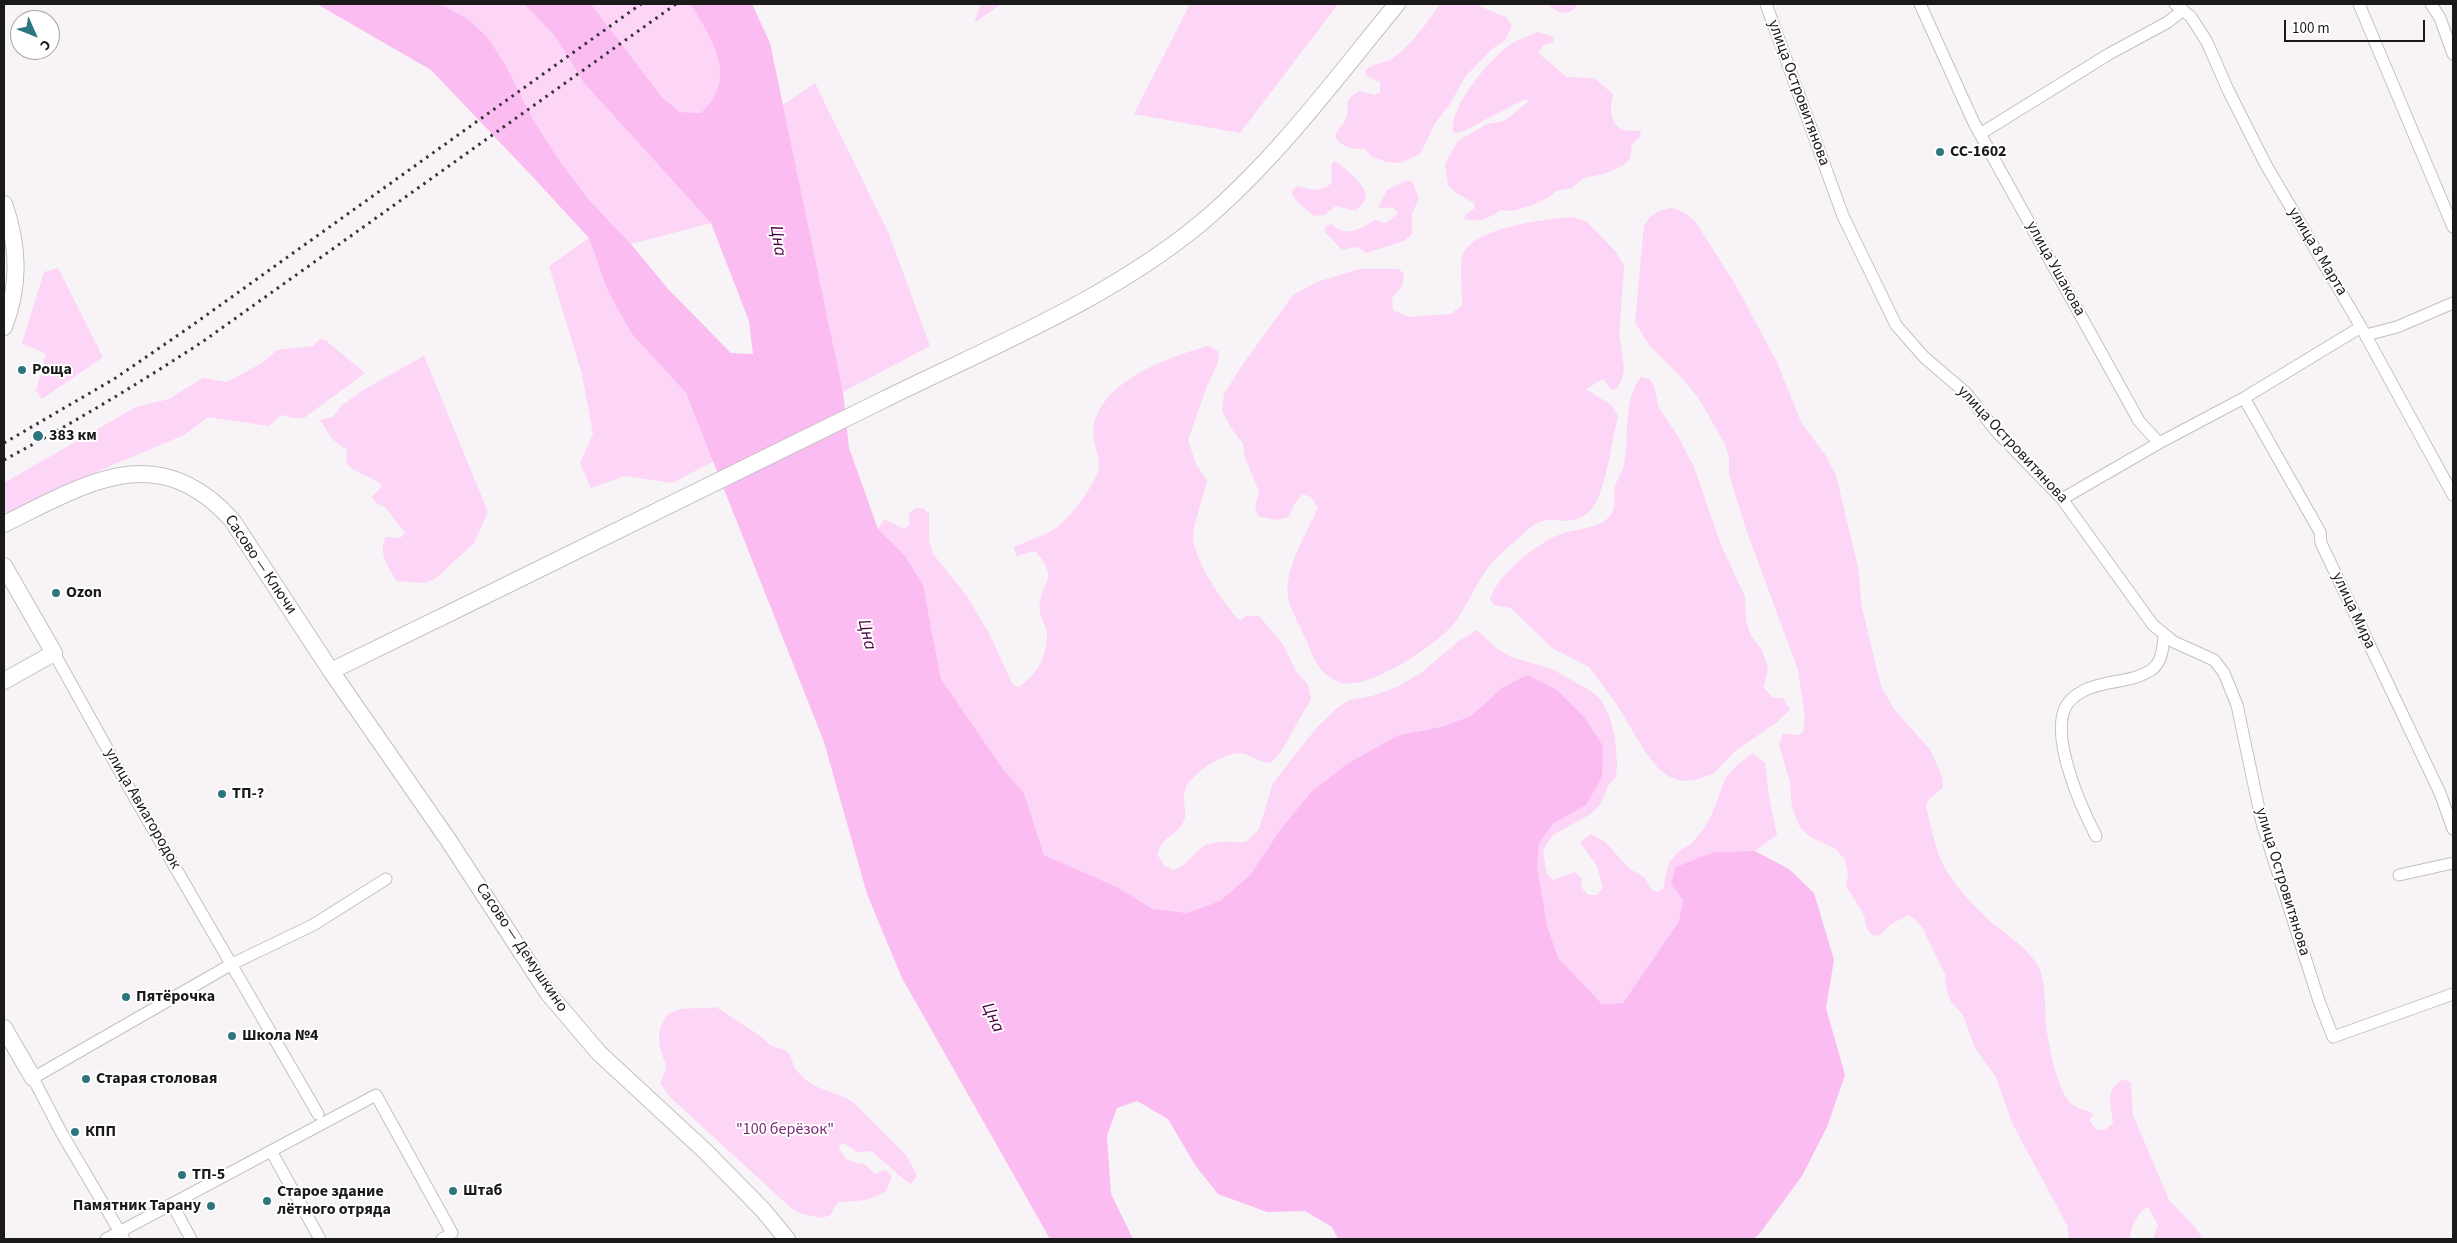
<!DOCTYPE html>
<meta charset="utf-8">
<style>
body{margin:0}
#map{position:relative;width:2457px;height:1243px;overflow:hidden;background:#f7f3f6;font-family:"Source Sans 3",sans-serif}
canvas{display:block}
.frame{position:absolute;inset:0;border:5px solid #1b1a1b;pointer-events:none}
.north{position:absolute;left:10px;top:10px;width:50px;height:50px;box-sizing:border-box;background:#fff;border:1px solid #a4a3a4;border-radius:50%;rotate:134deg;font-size:14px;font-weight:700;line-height:20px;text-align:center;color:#1b1a1b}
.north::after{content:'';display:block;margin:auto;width:18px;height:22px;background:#2d757f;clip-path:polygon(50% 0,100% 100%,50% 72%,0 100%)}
.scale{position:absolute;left:2284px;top:20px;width:141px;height:22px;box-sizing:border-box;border:2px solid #1b1a1b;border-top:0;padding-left:6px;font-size:15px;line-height:18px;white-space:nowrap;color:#1b1a1b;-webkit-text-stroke:4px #fff;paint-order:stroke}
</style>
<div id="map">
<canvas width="2457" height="1243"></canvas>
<div class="frame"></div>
<div class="north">С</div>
<div class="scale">100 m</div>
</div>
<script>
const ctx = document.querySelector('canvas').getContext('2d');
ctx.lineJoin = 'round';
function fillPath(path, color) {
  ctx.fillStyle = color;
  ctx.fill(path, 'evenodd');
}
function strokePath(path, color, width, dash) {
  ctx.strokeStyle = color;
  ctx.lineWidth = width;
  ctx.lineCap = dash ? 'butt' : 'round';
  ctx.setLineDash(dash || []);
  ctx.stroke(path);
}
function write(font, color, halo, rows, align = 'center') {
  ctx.font = font + ' "Source Sans 3",sans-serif';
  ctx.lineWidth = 4;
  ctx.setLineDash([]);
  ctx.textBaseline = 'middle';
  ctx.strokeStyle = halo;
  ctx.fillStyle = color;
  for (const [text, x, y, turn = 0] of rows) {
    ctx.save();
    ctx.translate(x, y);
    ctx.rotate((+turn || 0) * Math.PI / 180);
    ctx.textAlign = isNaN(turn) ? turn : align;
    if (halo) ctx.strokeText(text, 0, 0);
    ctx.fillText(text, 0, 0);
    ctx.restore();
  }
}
fillPath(new Path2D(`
 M440,4H524L554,35L584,83L711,223L631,244L590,201L561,163L534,121L506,66L468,19Z
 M591,4H690C706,29 733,68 713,98C710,103 705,108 701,113L680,112L661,96Z
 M981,4H1001L974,23Z
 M1190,4H1338L1240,133L1134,114Z
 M1440,4H1479L1481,7L1506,17L1512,26L1505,40L1492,49L1465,77L1450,104L1435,123L1420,154L1401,163L1387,162L1372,157L1365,149C1353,149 1341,148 1335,136C1337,129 1344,125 1346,118C1352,105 1340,103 1359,91L1375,95L1380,92V82L1367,76L1365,71C1371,63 1384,64 1393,58C1412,44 1427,23 1440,4Z
 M1548,4H1577C1570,18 1557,13 1548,4Z
 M1538,32L1554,37L1553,42L1544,45L1538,53L1567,77L1594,78L1613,94C1610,107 1608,125 1625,130C1631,132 1635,129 1641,132L1640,137L1632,144L1630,159L1622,166L1604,174L1584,178L1572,188L1556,191L1548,198L1530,206L1512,211L1501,210C1489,218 1479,223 1464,219L1466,214L1475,208L1474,203L1456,193L1448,185L1445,164L1458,141L1487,124L1504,121L1530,100H1523L1464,131L1454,133C1446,111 1490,59 1507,47C1516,40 1528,36 1538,32Z
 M815,83L889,234L930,346L843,392L783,105Z
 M1334,161C1343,165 1365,185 1366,195C1367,201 1359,207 1355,211L1336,206L1324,215L1314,216L1298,203L1292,194L1293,189L1298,186C1310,190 1323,193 1332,182L1331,166Z
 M1406,181H1412L1419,199L1412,213V234L1404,241L1366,253L1357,247L1342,250L1324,231L1326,226L1331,224C1347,238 1358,230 1375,220L1385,223L1398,214C1393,203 1386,210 1378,207L1387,190Z
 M1673,208L1685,213L1695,221L1735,284L1776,360L1801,422L1826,456L1836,475L1858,568L1862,608L1881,686L1894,709L1931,751L1942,777L1943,788L1928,800L1926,807C1931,825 1934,846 1942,862C1952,883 1972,905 1990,921C2006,935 2029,948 2039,968C2047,987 2044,1004 2046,1024C2048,1044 2056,1084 2068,1100C2073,1107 2083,1110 2091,1112L2093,1115L2089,1120L2097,1130L2106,1129L2113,1123C2112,1106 2103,1088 2125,1079L2131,1083L2133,1115L2169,1200L2195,1227L2203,1239H2153L2158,1225L2148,1207C2137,1213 2130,1227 2130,1239H2069L2067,1225L2012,1123L1996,1077L1975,1048L1963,1015L1951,1002L1946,988L1945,974L1923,929L1915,919L1908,915L1891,924L1880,935L1873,936L1867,929L1864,915L1846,886L1848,875L1845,860L1836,849L1810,837L1800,827L1792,808L1790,782L1779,744L1783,734L1798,735L1803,732L1805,718L1798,670L1747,532L1729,475V457L1725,444L1699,399L1682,378L1650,346L1635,322L1644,225C1652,214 1659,209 1673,208Z
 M1571,217L1586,221L1615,251L1624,265L1619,335L1624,367L1622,380L1616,389L1612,390L1603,379L1586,389L1611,405L1618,416C1612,439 1606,490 1593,507C1574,531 1556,514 1537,523C1531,526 1525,533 1519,538C1506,549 1492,560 1483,575C1473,590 1466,607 1456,621C1440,643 1366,693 1339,682C1320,674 1314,660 1307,642C1301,628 1291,611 1288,597C1284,568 1307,533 1318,508L1311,497L1302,494L1293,506L1289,517L1275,520L1258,516L1255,507L1259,492L1245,457L1243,444L1231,428L1222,411L1224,394L1241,367L1293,295L1317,282L1360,269H1398L1404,273L1402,286L1392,298L1393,310L1408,317L1451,314L1462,305C1463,292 1458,262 1464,252C1480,226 1543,220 1571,217Z
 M589,238L607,289L631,333L686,393L714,461L672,483L625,476L591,488L580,463L593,434L582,374L549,266Z
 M58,268L103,357L42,399L36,391L46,354L22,343L44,272Z
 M320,339L325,340L365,373L304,418H293L281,415L269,426L208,417L184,435L58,488L10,512H4V483L136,407L169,399L203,378L227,382L262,363L277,350L313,346Z
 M1208,346L1219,352L1218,363L1207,386L1188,440L1196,464L1207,481C1203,497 1194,521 1193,537C1193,557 1224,607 1240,620L1247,616H1259L1282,643L1296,671L1308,685L1311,699L1280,753L1271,763C1259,763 1249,753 1238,753C1222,754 1191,774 1185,789C1181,801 1189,812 1183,823C1175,837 1163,835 1157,854L1164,865L1172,870C1187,868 1193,851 1206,845C1217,840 1234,843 1246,842L1259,829L1273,783L1318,726L1336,709L1349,700L1372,696L1397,687L1421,673L1459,641L1477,630L1495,647L1511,657L1552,669L1591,691L1601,700L1609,715L1615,738L1617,764L1616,777L1608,786L1600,805L1589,815L1553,835L1547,843L1543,852L1547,874L1553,880L1575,872L1582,879L1581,887L1588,895H1597L1603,888L1597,866L1580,842L1591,834L1604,841L1630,869L1645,878L1651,889L1657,892L1663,889L1668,864L1677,853L1692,843L1704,828L1712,814L1725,779L1737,765L1753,753L1765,763L1769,797L1777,835L1755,851L1714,852L1683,900L1679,921L1623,1003L1602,1004C1588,989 1572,975 1559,959C1547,944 1531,860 1539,843C1547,824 1569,815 1586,805L1502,688L1471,716L1441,727L1399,735L1310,793L1280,830L1251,874L1220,901L1187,913L1153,909L1117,887L1044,855L1024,793L1003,769L941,679L923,585L878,529L884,519L905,529L909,525V514L915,508H923L929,514V540L933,554L967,596L990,635L1013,685L1019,687C1037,675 1047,656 1047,634C1047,627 1041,620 1040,612C1037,582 1063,582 1035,551L1016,556L1014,547C1027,541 1044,536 1056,528C1069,519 1098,482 1099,466C1099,453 1091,438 1094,425C1103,380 1169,357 1208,346Z
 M424,356L488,512L474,543L436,578L425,583L397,581C389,569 377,551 386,537L400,538L405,533L386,508L375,502L372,497L382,486C371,474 355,476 346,462L347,450L332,439L320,420L333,417L342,405L365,389Z
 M1641,377L1649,379L1654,386L1659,408L1676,433L1694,467L1721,545L1745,597L1746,621L1751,636L1762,650L1768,667L1764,688L1773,698H1783L1790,710L1776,723L1735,751L1714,773L1698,779L1683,781L1670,777L1658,768L1646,753L1615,702L1589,667L1552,648L1511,608L1494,605L1490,599C1498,574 1537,543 1561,534C1575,529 1597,529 1608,518C1618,509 1613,498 1615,486C1617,479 1623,472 1624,465C1630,436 1622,401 1641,377Z
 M716,1007L759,1035L771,1046L785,1050L790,1055L795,1069L807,1081L817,1087L846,1098L855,1104L906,1155L917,1175L911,1184L906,1181L871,1151L857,1152L844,1143L840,1145L839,1149L846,1159L858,1164L863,1163L875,1174L886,1170L892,1176L886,1191C870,1202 855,1201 838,1202L830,1215L822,1218L802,1214L791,1208L670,1097L660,1083L667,1067C659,1047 654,1035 667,1015C681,1005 699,1010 716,1007Z`), '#fdd5f7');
fillPath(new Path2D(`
 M317,4H440L468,19L487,37L506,66L534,121L561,163L590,201L631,244L668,289L731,353L753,354L749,321L711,223L584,83L554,35L524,4H591L661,96L680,112L701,113C705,108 710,103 713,98C733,68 706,29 690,4H752L770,43L843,392L849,448L878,529L905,556L923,585L941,679L1003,769L1024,793L1044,855L1117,887L1153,909L1187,913L1220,901L1251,874L1280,830L1310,793L1347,764L1399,735L1441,727L1471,716L1502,688L1527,675L1557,690L1584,717L1603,746L1602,777L1586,805L1553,824L1539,843L1537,867L1547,926L1558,958L1602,1004L1623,1003L1679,921L1683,900L1671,884L1676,867L1714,852L1755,851L1789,869L1814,893L1834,960L1826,1008L1845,1075L1827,1127L1802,1176L1760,1233L1754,1239H1338L1332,1227L1305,1211L1267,1212L1218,1194L1195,1165L1168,1119L1137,1101L1117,1108L1107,1136L1111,1194L1133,1239H1050L902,978L867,894L824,742L686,393L631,333L607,289L589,238L531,175L431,70Z`), '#fbbcf2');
const street = new Path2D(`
 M1766,4L1843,216L1896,325L1924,357L1966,393L1997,432L2062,499L2153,625L2174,642L2214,660L2224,673L2237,705L2262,823L2319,1001L2333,1037L2453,994
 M1920,4L1974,123L2139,421L2159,443L2244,398L2361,327
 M2175,4L2191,17L2207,42L2228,90L2266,165L2361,327L2453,495
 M2359,4L2453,227
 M2431,4L2440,18L2453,54
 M1980,134L2109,54L2168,22L2183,10
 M2366,335L2397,327L2453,303
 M2244,398L2320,532L2321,543L2440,793L2453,829
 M2062,499L2159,443
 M54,653L128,786L318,1114
 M2096,836C2081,807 2051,740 2065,708C2069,699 2077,694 2085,690C2105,680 2132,683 2151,670C2162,663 2163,648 2164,636
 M2399,875L2453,863
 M271,1151L320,1239
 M172,1204L191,1239
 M106,1239L376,1095L452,1233L442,1239
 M124,1239L61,1132L33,1078L232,964L313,925L386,879`);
const secondary = new Path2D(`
 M4,204C19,247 20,285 4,327
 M4,524C86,484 157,437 232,520L331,671L449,841L548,993L599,1053L706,1152L763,1210L787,1239
 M4,566L54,653L4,681
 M331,671C515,581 699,492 883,400C990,347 1108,300 1201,223C1276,160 1335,79 1397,4
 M4,1028L33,1078`);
strokePath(street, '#c3c0c3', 13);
strokePath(secondary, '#c3c0c3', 18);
strokePath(street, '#fff', 11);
strokePath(secondary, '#fff', 16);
strokePath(new Path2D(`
 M4,443L114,379L187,329L641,4
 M4,460C73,423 140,383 205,340L676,4`), '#363536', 3, [2.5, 5]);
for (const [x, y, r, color] of [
 [1940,152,5,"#2d757f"],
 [22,370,5,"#2d757f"],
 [38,436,6,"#2d757f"],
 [56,593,5,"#2d757f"],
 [222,794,5,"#2d757f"],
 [126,997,5,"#2d757f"],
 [232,1036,5,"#2d757f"],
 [86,1079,5,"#2d757f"],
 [75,1132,5,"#2d757f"],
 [182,1175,5,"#2d757f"],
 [453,1191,5,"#2d757f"],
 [267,1201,5,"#2d757f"],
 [211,1206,5,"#2d757f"]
]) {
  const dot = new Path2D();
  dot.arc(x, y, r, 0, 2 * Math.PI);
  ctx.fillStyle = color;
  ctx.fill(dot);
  strokePath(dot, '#fff', 2);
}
write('16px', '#1b1a1b', '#fff', [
 ["улица Островитянова",1798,93,70],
 ["улица 8 Марта",2317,252,59],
 ["улица Ушакова",2055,269,61],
 ["улица Островитянова",2012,445,47],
 ["Сасово — Ключи",260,565,56],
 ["улица Мира",2353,611,65],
 ["улица Авиагородок",142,809,60],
 ["улица Островитянова",2282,882,73],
 ["Сасово — Демушкино",521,948,56]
]);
write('bold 16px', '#1b1a1b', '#fff', [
 ["СС-1602",1950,152],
 ["Роща",32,370],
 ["383 км",49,436],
 ["Ozon",66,593],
 ["ТП-?",232,794],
 ["Пятёрочка",136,997],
 ["Школа №4",242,1036],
 ["Старая столовая",96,1079],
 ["КПП",85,1132],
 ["ТП-5",192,1175],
 ["Штаб",463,1191],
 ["Старое здание",277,1192],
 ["лётного отряда",277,1210],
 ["Памятник Тарану",201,1206,"right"]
], 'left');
write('16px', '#7e2677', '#fff', [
 ["\"100 берёзок\"",785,1130]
]);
write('italic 18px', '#480244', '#fff', [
 ["Цна",777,241,81],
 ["Цна",866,635,76],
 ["Цна",992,1018,65]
]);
</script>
